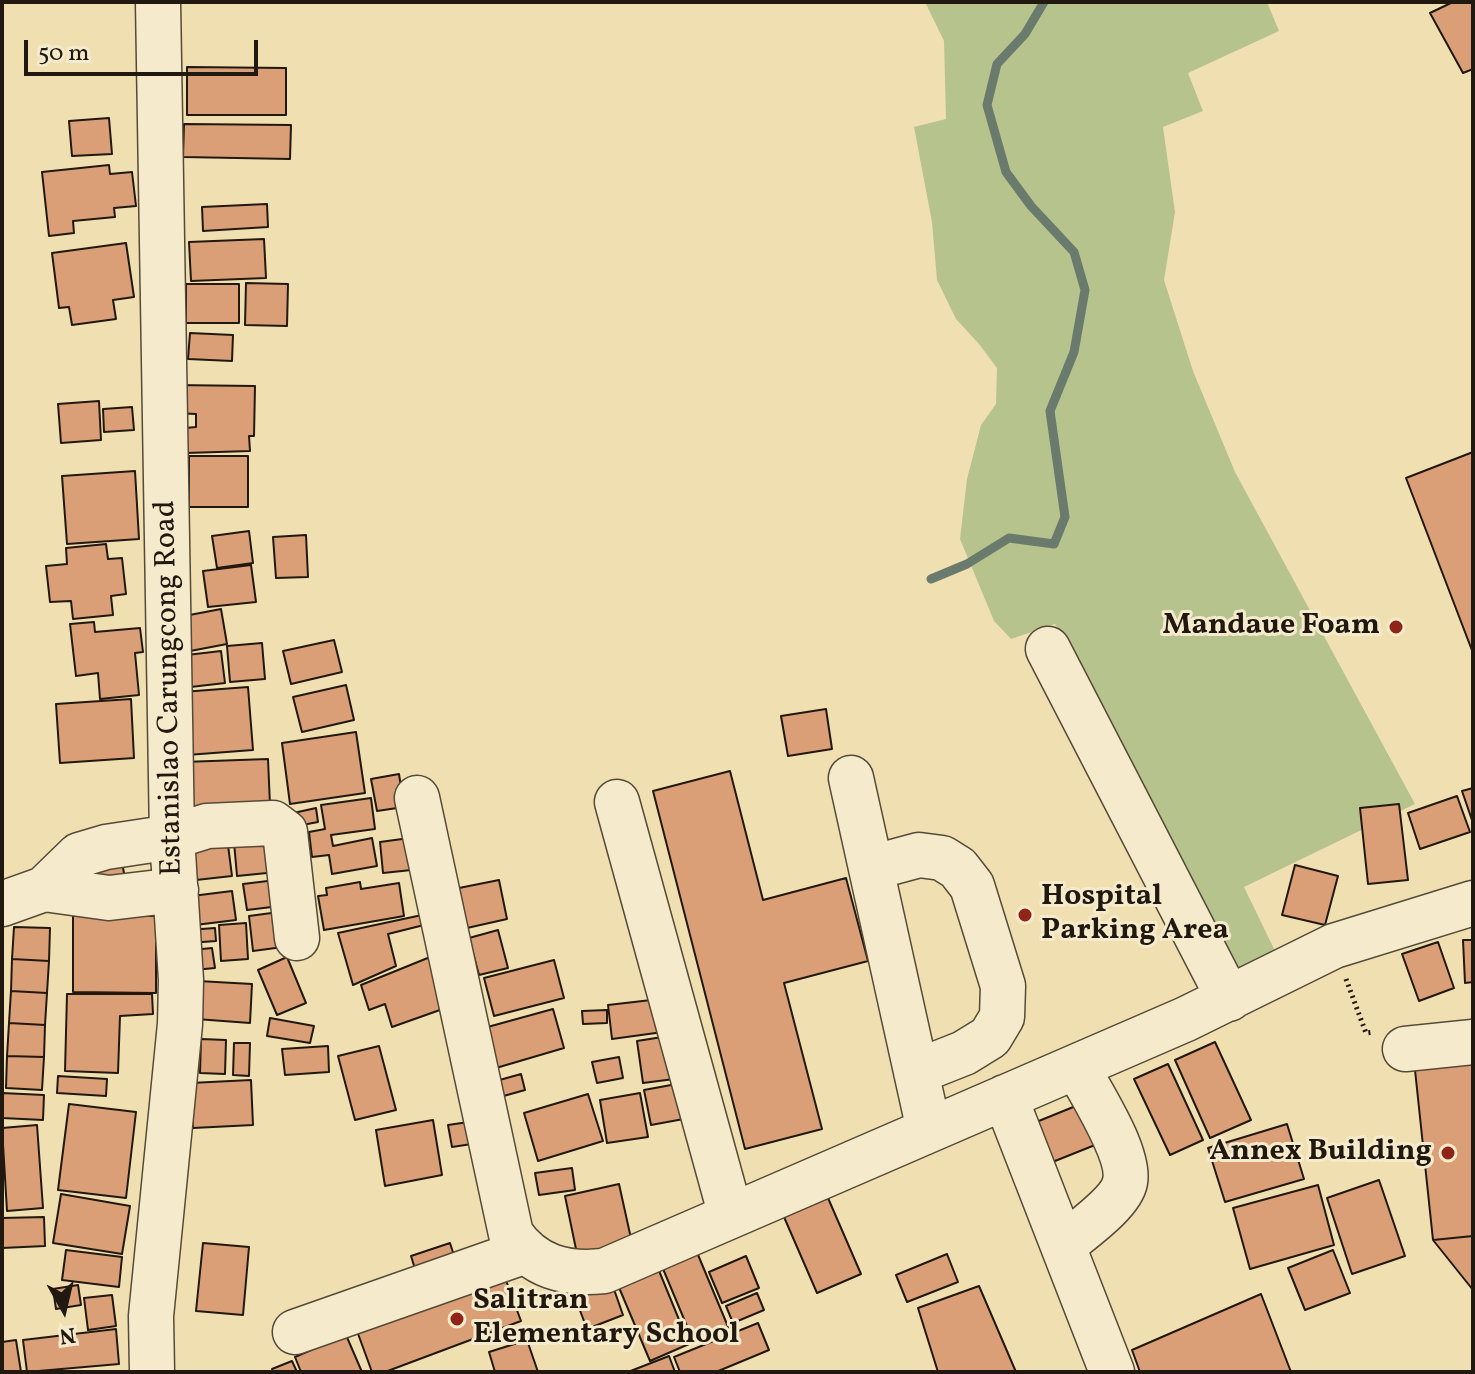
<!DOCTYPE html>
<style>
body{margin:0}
#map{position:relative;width:1475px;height:1374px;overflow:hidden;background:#f0e0b1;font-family:Vollkorn,serif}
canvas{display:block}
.frame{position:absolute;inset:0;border:4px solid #211810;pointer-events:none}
.north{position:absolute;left:24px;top:1270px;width:80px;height:80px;-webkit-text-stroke:6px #f5ebcc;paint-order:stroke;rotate:172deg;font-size:22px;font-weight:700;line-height:32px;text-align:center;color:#211810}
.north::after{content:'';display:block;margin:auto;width:28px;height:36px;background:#211810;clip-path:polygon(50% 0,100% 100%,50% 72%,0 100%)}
.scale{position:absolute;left:24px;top:40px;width:234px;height:36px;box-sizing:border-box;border:4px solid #211810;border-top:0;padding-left:10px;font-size:24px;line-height:28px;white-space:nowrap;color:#211810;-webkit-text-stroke:6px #f5ebcc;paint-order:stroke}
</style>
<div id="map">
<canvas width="1475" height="1374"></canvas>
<div class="frame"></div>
<div class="north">N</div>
<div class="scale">50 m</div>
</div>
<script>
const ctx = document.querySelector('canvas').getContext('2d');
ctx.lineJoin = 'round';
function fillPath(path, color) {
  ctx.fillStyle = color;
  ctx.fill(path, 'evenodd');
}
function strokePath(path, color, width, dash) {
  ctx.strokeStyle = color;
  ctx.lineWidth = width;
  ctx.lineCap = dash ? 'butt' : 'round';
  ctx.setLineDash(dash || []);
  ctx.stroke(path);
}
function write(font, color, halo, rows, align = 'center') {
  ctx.font = font + ' Vollkorn,serif';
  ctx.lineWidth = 6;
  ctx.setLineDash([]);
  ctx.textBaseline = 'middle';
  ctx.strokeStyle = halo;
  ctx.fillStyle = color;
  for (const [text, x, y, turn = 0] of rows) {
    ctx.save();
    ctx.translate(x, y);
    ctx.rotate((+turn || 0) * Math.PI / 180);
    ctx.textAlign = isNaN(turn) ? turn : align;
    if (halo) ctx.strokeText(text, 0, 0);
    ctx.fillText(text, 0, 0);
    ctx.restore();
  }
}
fillPath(new Path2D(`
 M925,2H1267L1279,31L1188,73L1203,111L1163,127L1175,212L1164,280L1193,371L1235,472L1415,804L1244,887L1277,955L1231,979L1055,624L1011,639L994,621L960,539L967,479L981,425L996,404L997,368L979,344L956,319L937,280L932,222L914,127L946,119L944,41Z`), '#b7c38d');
strokePath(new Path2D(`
 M931,579L967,564L1009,538L1054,544L1065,517L1050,411L1074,352L1085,290L1074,252L1031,206L1006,172L987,105L997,64L1025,34L1044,2`), '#6a7b6d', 9);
const building = new Path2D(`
 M1453,2H1472L1473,4V69L1463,73L1430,13Z
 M187,67L286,68V115H187Z
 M109,118L112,154L72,156L69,121Z
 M184,124L291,125L290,159L183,157Z
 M109,165L110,174L132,172L136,206L114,208L115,217L73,221L74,233L49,236L42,172Z
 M267,204L268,227L203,231L202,207Z
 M264,239L266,278L191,281L189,242Z
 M126,243L134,297L113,300L116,319L72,325L69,307L59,308L52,253Z
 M246,283L288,284L287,326L245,325Z
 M186,284H239V323H186Z
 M190,333L233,335L232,361L188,359Z
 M173,385L255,386L254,436H249L250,451L186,453L185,428L196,427V414L173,413Z
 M99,401L101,440L61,443L58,404Z
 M132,407L134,430L104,432L103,409Z
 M1473,452V653L1406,478Z
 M189,456H248V507H189Z
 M135,471L139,539L67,544L62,476Z
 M249,531L253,563L217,568L212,536Z
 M306,535L308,577L276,578L273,537Z
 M106,544L108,559L122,558L126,594L111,596L113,615L73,619L71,601L50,602L46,566L67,564L66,548Z
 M251,565L256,602L208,607L203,571Z
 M221,609L227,644L185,652L179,617Z
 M94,622L95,632L140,628L143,652L135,653L139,695L100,699L98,673L76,676L70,624Z
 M334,640L342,672L291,684L283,651Z
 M262,643L265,679L230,682L227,646Z
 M221,651L225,683L182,688L178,656Z
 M346,685L354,720L302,732L293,697Z
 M248,687L253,750L187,755L182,692Z
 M131,699L134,758L60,763L56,704Z
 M826,709L832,749L788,756L781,716Z
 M356,732L365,793L290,804L282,743Z
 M268,759L270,805L185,809L183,762Z
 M730,771L763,900L846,878L868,961L784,983L822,1129L745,1149L653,791Z
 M399,774L404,807L377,811L371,779Z
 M1473,788V823L1462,791Z
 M1457,796L1470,832L1420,849L1408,813Z
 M371,798L375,829L331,835L333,846L372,838L377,866L332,874L329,855L312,857L309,832L325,829L321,805Z
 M1399,804L1408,880L1368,884L1360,808Z
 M316,808L318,822L292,827L289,814Z
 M273,827L277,872L237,876L233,831Z
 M417,837L421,869L383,873L380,842Z
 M228,845L232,876L187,881L183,850Z
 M122,861L125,880L94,885L91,865Z
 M1295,865L1338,876L1325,925L1282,915Z
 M276,880L280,906L247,910L243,884Z
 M499,880L507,919L467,928L459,888Z
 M360,882L361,889L399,883L404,916L324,930L318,896L327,895L326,888Z
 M232,891L236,920L187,926L184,897Z
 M279,912L283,947L253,951L249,916Z
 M422,915L424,925L388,934L396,966L353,985L338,933Z
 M73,916H156V993L73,992Z
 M246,923L248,959L221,961L219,925Z
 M14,927L50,928L49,961L12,959Z
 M215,928L216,941L189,943L188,930Z
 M498,930L508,968L479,975L469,938Z
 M1463,940H1473V982L1465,983Z
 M1438,942L1454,988L1419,1001L1402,954Z
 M212,948L215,968L194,970L192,950Z
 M440,953L454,1005L392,1027L385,1004L369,1010L361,985Z
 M287,957L306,1003L277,1015L258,970Z
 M12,959L49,961L47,993L11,991Z
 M554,960L564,998L494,1016L484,978Z
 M198,981L252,984L250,1023L196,1019Z
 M11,991L47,993L45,1025L9,1023Z
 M67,994H152L153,1014L120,1016L118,1073L65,1071Z
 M660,999L663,1032L612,1039L608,1005Z
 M553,1009L564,1048L496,1068L484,1028Z
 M607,1010V1023L583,1024L582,1011Z
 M270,1018L314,1026L310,1043L267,1036Z
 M9,1023L45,1025L44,1057L7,1056Z
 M675,1035L682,1078L643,1083L637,1041Z
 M201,1039L226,1040L225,1074L200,1073Z
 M1215,1042L1251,1120L1210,1138L1175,1060Z
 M234,1043H250L249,1076L233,1075Z
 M328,1046L329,1072L285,1075L282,1049Z
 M379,1046L396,1110L355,1120L338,1056Z
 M7,1056L44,1057L42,1090L6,1088Z
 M619,1057L623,1078L597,1083L592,1062Z
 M1473,1063V1236L1433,1240L1415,1070Z
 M1168,1064L1203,1140L1170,1155L1134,1079Z
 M521,1074L525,1090L500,1097L496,1081Z
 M58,1076L107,1079L106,1096L57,1093Z
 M251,1080L253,1125L193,1128L190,1083Z
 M682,1083L689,1118L651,1125L644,1090Z
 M2,1093L44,1095L43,1120L2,1118Z
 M640,1093L648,1137L607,1143L600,1100Z
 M588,1094L603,1141L538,1161L524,1113Z
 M1088,1101L1105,1141L1040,1167L1024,1127Z
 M69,1104L136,1112L126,1198L58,1190Z
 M433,1120L442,1175L385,1186L376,1130Z
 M482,1120L485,1142L452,1147L448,1125Z
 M1287,1124L1304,1179L1225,1202L1208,1148Z
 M37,1125L43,1208L7,1211L2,1128Z
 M572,1168L575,1190L539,1195L535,1173Z
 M1379,1180L1405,1256L1352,1274L1327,1198Z
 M619,1184L632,1243L577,1254L565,1196Z
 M1318,1185L1334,1245L1250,1269L1233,1208Z
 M61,1194L130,1206L122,1254L53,1243Z
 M828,1198L861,1274L817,1293L784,1217Z
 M44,1217L45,1246L2,1248V1218Z
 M1473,1236V1290L1433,1240Z
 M203,1243L249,1247L243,1315L196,1311Z
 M450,1243L458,1268L419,1282L411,1256Z
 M66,1250L122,1257L119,1287L62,1280Z
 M696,1250L729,1329L694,1343L661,1264Z
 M1333,1250L1350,1293L1305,1310L1288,1268Z
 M947,1254L958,1282L907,1302L896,1275Z
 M746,1256L759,1288L722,1303L709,1272Z
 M655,1261L689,1344L650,1361L615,1278Z
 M504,1275L521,1321L385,1372H372L357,1331Z
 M610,1278L623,1315L587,1329L573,1292Z
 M78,1285L81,1305L56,1309L53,1289Z
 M979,1286L1016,1372H938L918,1308Z
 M757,1293L764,1310L733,1323L726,1306Z
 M1261,1294L1291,1372H1140L1132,1350Z
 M112,1295L116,1326L88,1330L84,1298Z
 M758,1323L769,1350L716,1372H680L674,1357Z
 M116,1329L119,1364L27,1372L23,1340Z
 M346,1335L362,1372H301L295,1357Z
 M16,1340L21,1372H2V1342Z
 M527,1340L538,1372H495L489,1352Z
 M669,1356L675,1372H628Z
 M292,1361L297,1372H273L272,1369Z`);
fillPath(building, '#db9f77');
strokePath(building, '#211810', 2);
const minor = new Path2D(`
 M1048,649L1229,999
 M851,778L929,1130
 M417,798L511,1234C534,1267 565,1275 604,1271L1186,1019L1334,946L1473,903
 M617,802L731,1216
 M871,868L919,855L942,858L958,868L972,886L1003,986L1002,1017L990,1037L964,1053L916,1072
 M44,889L109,898L176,890
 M2,904L44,889L79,855L106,847L172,837L207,826L273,823L285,832L297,938
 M1405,1049L1473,1042
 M1005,1097L1112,1372
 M1064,1245C1080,1231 1121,1203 1125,1182C1131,1154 1090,1092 1077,1067
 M295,1332L523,1252
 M152,1372L151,1316L180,1024L181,980L172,837L158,2`);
strokePath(minor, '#554a38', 47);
strokePath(new Path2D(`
 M1346,979L1366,1033L1374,1032`), '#211810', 5, [2, 4]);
strokePath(minor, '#f5ebcc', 44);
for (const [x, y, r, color] of [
 [1396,627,8,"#8f2418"],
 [1025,915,8,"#8f2418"],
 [1448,1153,8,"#8f2418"],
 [457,1319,8,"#8f2418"]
]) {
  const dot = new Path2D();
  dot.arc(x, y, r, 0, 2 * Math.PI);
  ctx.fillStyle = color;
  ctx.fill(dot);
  strokePath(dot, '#f5ebcc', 3);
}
write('bold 30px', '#211810', '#f5ebcc', [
 ["Mandaue Foam",1380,627],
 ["Hospital",1041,898,"left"],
 ["Parking Area",1041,932,"left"],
 ["Annex Building",1432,1153],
 ["Salitran",473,1302,"left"],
 ["Elementary School",473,1336,"left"]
], 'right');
write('30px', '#211810', '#f5ebcc', [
 ["Estanislao Carungcong Road",171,688,-91]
]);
</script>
